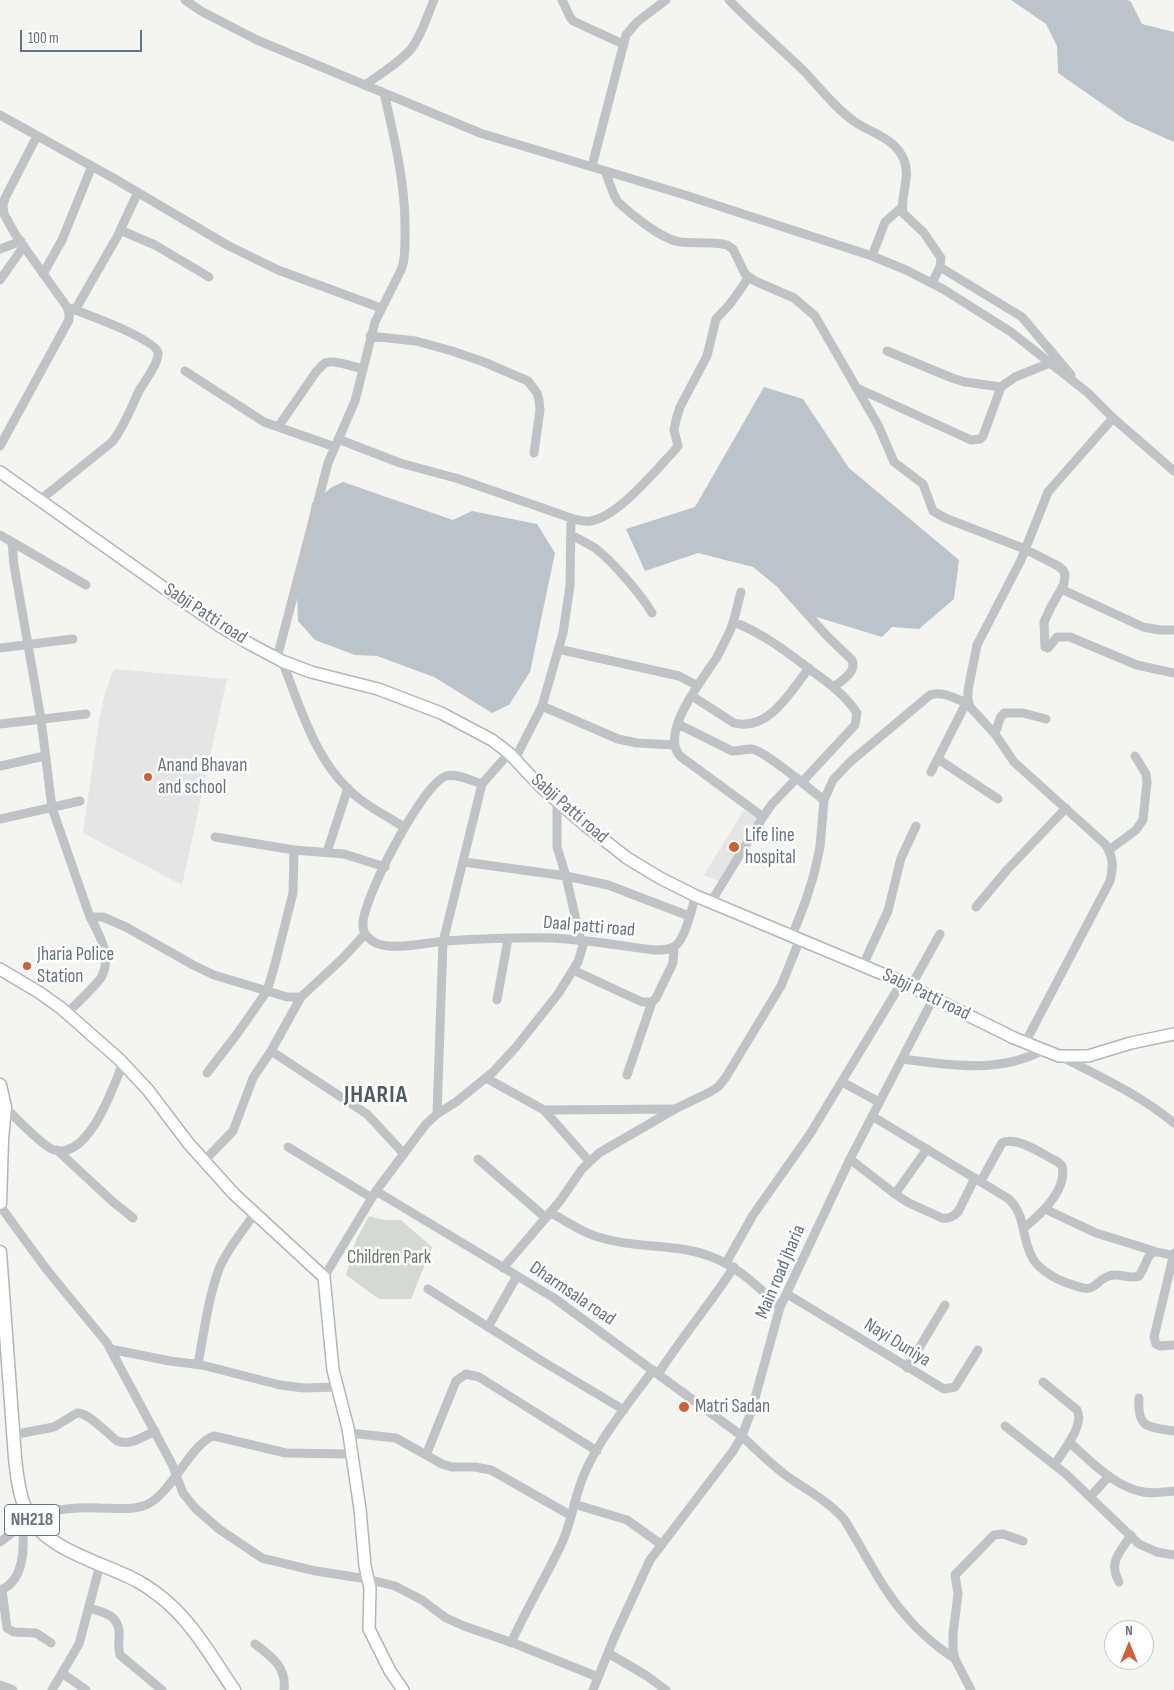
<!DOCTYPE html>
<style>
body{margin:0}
#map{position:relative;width:1174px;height:1690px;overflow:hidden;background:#f4f4f0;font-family:"Sofia Sans Condensed",sans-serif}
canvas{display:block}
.north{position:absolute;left:1104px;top:1620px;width:50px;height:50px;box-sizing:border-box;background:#fff;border:1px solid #c1c7cc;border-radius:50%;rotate:0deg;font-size:14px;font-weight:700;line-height:20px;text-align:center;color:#65727f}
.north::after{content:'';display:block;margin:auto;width:18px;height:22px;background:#d75e2c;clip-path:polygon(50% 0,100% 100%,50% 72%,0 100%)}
.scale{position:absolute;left:20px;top:30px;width:122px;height:22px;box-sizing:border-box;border:2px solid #65727f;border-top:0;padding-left:6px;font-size:15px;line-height:18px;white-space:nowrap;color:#65727f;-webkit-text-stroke:4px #fff;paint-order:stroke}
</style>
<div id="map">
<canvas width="1174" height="1690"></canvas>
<div class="north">N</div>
<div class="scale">100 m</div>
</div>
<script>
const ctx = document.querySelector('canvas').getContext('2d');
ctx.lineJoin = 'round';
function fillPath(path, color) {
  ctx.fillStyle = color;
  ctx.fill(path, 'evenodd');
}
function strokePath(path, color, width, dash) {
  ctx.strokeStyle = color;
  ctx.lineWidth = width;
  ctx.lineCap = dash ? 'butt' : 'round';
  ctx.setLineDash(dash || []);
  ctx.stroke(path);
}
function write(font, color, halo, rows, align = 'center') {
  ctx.font = font + ' "Sofia Sans Condensed",sans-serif';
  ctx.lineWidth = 5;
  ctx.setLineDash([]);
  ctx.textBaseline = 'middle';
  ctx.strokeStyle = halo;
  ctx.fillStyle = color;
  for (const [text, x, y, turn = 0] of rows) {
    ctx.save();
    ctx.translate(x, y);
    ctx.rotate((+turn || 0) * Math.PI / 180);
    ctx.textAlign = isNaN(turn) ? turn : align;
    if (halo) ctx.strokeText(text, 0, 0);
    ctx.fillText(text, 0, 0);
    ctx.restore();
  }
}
fillPath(new Path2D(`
 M114,669L227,679L182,885L83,833L99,721L105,693Z
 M744,810L764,820L726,884L704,875Z`), '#e4e5e4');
fillPath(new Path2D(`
 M369,1216L384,1220H401L432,1247L411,1299H379L346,1275L356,1240Z`), '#d4dad1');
fillPath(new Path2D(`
 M1011,0H1128L1131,2L1142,24L1174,32V142L1127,121L1058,73L1057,46L1046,24Z
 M764,387L803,399L849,468L959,560L954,599L919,629L892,627L882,637L813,616L753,567L698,553L645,571L626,529L695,507Z
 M343,482L453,520L472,511L537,524L555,553L530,672L509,705L492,713L434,677L377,656L355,655L315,640L298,621L297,588L312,503L332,487Z`), '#bbc4ca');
const major = new Path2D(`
 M0,472L164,588L218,625L250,644L282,661L311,672L378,689L441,713L492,740L509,753L541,787L585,825L627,858L660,878L696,896L897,980L1014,1038L1059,1056H1088L1131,1043L1174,1034
 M0,969L40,993L61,1008L120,1060L148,1090L189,1144L234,1194L324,1277L333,1370L348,1428L360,1509L365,1566L370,1588L369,1629L390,1671L403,1690`);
const highway = new Path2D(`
 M0,1085L5,1107L2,1139L0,1203
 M0,1252L15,1458C17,1476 19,1494 26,1510C43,1551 104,1562 139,1582C147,1586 154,1592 161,1597C192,1621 212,1658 234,1690`);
strokePath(major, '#b3b6b9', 14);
strokePath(highway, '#b2b5b8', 15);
strokePath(new Path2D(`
 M185,0L201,11L257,40L480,133L685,195L872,256L906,270L943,289L1011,332L1088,393L1113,418L1174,471
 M562,0L570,17L573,21L623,44
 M729,0C753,25 779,47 804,71C820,88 835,108 855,122C873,134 895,138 904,160C911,178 900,195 903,213L924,233L941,258L940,267L932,283
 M365,85C380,74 399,63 411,49C422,35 427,16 434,0
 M0,115L115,179L227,245L278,270L381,308
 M592,166L626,35L637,22L666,0
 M605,171L614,195L618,202C632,215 661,239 680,242C696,244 712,241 727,245L733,249L745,274L755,281L794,298L815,316L878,425L894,462L923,484L933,511L945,518L1025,549L1058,566L1063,570L1065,575L1064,584L1051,607L1044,622L1045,647L1048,648L1057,637H1070L1137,665L1174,673
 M120,230L155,245L209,277
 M0,249L21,241
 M872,256L885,222L902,207
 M940,267L1022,317L1071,375
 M43,274L62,240L92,166
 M0,280L24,246
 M75,310L117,237L138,192
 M370,336L416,341L452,351L484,362L528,381L537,393L539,400L540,410L534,453
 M887,351L952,378L965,382L1001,387
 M185,371L264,422L335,447
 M857,388L971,440L980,439L983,436L1001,387L1015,377L1050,363
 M278,427L316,372C319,369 322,365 325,363C332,359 354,367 363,369
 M338,439L400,463L459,479L571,518C577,520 584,522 590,521C618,517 655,471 674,451L678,446L674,430L676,420L680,407L707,356L716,319L730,304L749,277
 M0,446L69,320V313L67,307L15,234L4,214L3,206L5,198L37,136
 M40,500L112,442C124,427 131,408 139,391C144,382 159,363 158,353C157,339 81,312 67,307
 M0,535L86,585
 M571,535C579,539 587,543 595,548C612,561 641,594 652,613
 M12,542L14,565L41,719L52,808L90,917H103L126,927L193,965L214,975L287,997H301L343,958L365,934
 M783,587L827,636L852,660C857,672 842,680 834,687
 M1061,589L1143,627L1160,630H1174
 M741,592C737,606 735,620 729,633C725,641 721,649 717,657C704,678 659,732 680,756L763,817
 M734,622C764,634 787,652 812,671C829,683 846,696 857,713L855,725L802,782
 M0,648L73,639
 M558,649L679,676L698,686
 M277,658L328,463L355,401L375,322L402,268C406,255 405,241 405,226C405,181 394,137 384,93
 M282,661C302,711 316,766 361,800C374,810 390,818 404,827
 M692,696L734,723C769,732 791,691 809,668
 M542,706L618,739L637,743L674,745
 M0,724L86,714
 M678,724L732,751C739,751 745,749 752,749C765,751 811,790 824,800
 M995,734L1000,718L1004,713H1023L1046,719
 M515,759L542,706L563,633L570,586L571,518
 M938,759L998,799
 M0,766L40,757
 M931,772L966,703
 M482,784C472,781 457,773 446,776C423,783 360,903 363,926C363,931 366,936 370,939C383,953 425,943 444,941C479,939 515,937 550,938C584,939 621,946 655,950C662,950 670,950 675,946C686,938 691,909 696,896
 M557,801V847L566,876L581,942
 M0,819L80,801
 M215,837L294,850L344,854L385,867
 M1109,850L1136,830L1143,820L1147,782L1146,774L1135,756
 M327,852L348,788
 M464,862L566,876L608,885L689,916
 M711,902L763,817L772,804L797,778
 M976,907L1007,870L1066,808
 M792,936L806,900L814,874L820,847L824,800L833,780L850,762L930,695C942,690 958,700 969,704
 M863,965L888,911L901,858L916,826
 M573,970L642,1002H652L656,998L673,963L674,947
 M911,986L940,934
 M497,1000L508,939
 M67,1013C75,1005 97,985 102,976C112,956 99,934 90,917
 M1025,1043L1110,881C1114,866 1113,856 1105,844L1014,762L995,734L970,707L968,699V690L977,645L1021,560L1048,492L1113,418
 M271,1051L367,1114L404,1154
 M1062,1057C1101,1077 1140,1095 1174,1123
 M902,1059C950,1065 999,1074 1043,1050
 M207,1073L237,1034L267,991L275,964L293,893L294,850
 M627,1075L652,1002
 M486,1078L544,1110L589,1161
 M842,1082L879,1102
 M5,1107C15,1117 42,1146 54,1150C89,1160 113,1087 123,1063
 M544,1110L674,1109
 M437,1114L443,942L482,784L509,753
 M872,1116L1009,1199C1026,1216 1021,1235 1031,1255C1036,1268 1055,1279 1067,1283C1074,1285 1083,1290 1090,1288C1097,1286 1101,1278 1109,1276C1119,1272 1129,1280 1139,1276C1152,1256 1144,1246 1173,1256
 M288,1147L372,1198
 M57,1150L112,1201L133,1218
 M478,1159L546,1218
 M850,1159L895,1194L909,1203L942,1218C949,1219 953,1217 958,1212L975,1178
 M204,1161L233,1131L253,1078L271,1051L301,997
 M981,1181L1002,1143C1016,1135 1044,1155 1058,1162L1062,1166C1068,1190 1040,1215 1024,1228
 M376,1191L554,1298L742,1436C757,1451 771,1464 788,1477C807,1490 828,1501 844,1519C864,1551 881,1588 906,1616C920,1633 937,1647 955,1659
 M895,1194L927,1149
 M0,1206L47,1270L107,1343L172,1464L183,1493L195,1508L219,1529L262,1558L316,1571L367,1579L395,1586L422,1600L446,1618L464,1626L516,1644L598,1677
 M1045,1209L1096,1233L1154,1251
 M550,1212C567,1222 583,1233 602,1238C637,1249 677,1243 712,1257C739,1267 759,1288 780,1307
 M1174,1253L1154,1337L1156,1344L1160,1346L1174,1345
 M726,1263L753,1215L810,1134L902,982
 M503,1268L560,1201L582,1169L599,1153L675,1109L710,1092L718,1087L726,1077L781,986L800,939
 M324,1277L376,1191L426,1124L437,1114L456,1102L493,1072L516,1047L558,994L578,962L584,942
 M428,1289L542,1361L624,1410
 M787,1294L944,1389L955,1387L978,1350
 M488,1327L517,1276
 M110,1349L170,1361L202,1365L280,1385L304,1388L337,1387
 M198,1364C204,1332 208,1299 219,1269C227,1249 243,1231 255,1213
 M907,1368L945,1305
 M658,1374C682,1337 710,1304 734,1267
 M1043,1382L1077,1410C1085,1425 1063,1451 1055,1464
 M1139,1398C1137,1428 1147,1427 1174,1431
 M1005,1426L1066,1474L1139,1544L1157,1552L1174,1555
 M349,1433L396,1438L442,1464L452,1467H475L491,1470L570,1515
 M12,1435L54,1427L77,1413C88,1412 108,1434 117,1441C130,1446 142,1437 155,1431
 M1069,1442C1090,1460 1114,1487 1143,1492C1153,1494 1164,1492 1174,1491
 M426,1455L456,1381L466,1374L479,1377L597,1451
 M1091,1496L1109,1476
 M574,1504L627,1520L662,1545
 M0,1542C10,1535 20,1525 31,1519C50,1509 78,1507 99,1508C114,1508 134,1511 148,1504C173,1491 192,1442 214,1436L286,1453L352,1454
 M1119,1582C1108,1561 1120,1553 1131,1535
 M0,1590C24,1582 25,1547 22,1526
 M2,1590L7,1628L14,1632L36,1633L51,1643
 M89,1608C102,1612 117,1614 119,1631C120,1639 117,1646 120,1655L162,1690
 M511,1643C526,1610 544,1580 560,1547C572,1524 574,1496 585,1472C602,1435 629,1403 653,1370
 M255,1644C271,1656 287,1667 284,1690
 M608,1653L647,1676L666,1690
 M62,1673L86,1690
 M0,1685L13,1690
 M52,1690L79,1644L100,1565
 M593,1690L614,1638L650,1560L733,1451L742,1436L752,1409L780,1307L850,1159L934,997
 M971,1690L955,1659L953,1650V1634L958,1594L955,1575L994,1535L1003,1534L1023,1541`), '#bfc3c6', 9);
strokePath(major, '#fff', 11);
strokePath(highway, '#fff', 12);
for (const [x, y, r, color] of [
 [148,777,5,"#d75e2c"],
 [734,847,6,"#d75e2c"],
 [27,966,5,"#d75e2c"],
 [684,1407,6,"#d75e2c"]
]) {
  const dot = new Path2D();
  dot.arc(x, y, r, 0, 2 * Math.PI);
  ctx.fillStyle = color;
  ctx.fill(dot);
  strokePath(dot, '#fff', 2);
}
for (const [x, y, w] of [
 [32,1520,55]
]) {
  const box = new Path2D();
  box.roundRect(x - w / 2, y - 15.5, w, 31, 4);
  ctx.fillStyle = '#fff';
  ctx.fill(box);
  strokePath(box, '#65727f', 1);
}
write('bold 18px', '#65727f', null, [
 ["NH218",32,1520]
]);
write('19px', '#65727f', '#fff', [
 ["Sabji Patti road",205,614,33],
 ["Sabji Patti road",569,809,41],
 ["Daal patti road",589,927,5],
 ["Sabji Patti road",926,995,26],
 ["Main road jharia",781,1272,-67],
 ["Dharmsala road",572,1294,34],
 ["Nayi Duniya",897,1343,32]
]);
write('19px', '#65727f', '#fff', [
 ["Anand Bhavan",158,766],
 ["and school",158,788],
 ["Life line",745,836],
 ["hospital",745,858],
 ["Jharia Police",37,955],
 ["Station",37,977],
 ["Matri Sadan",695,1407]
], 'left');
write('19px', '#667763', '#fff', [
 ["Children Park",389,1258]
]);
ctx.letterSpacing = '1px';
write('bold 24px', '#525b65', '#fff', [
 ["JHARIA",376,1096]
]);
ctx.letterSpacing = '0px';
</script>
